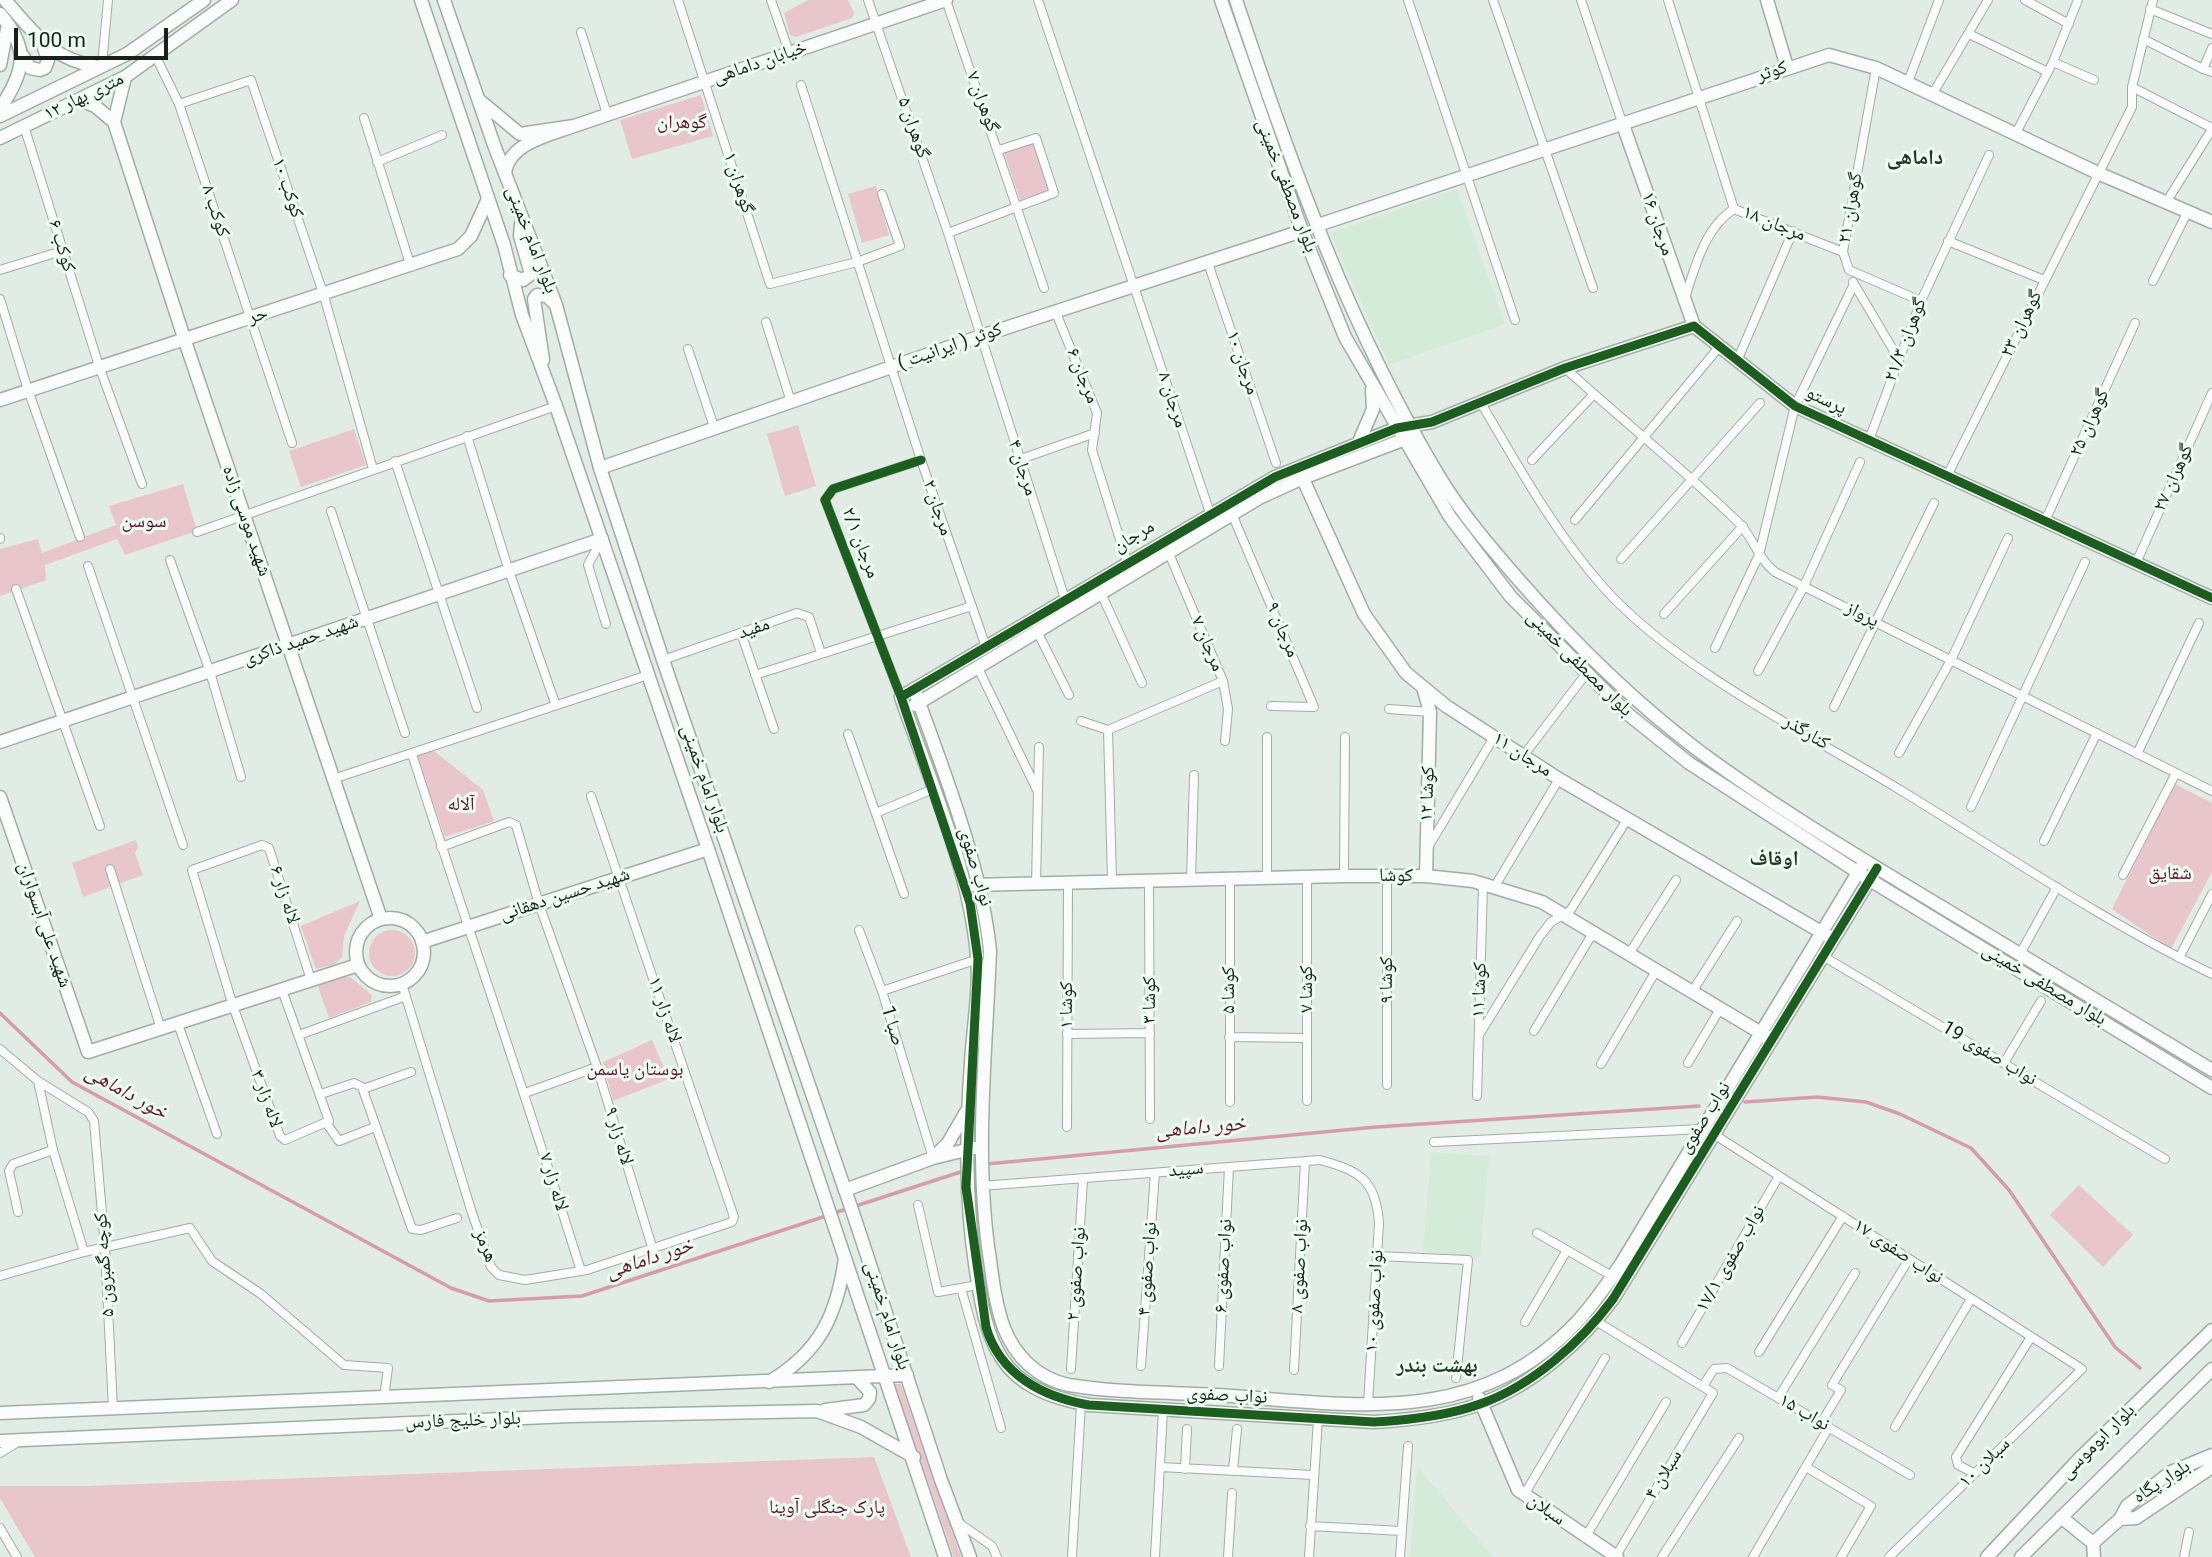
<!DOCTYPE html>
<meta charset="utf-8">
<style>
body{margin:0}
#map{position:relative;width:2212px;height:1557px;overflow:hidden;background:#e1ede4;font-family:Roboto,sans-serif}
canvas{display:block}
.scale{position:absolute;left:14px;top:28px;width:154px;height:32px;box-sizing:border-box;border:4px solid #18201a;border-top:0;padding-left:9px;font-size:21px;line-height:24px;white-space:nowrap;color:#18201a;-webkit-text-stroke:5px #ecfef0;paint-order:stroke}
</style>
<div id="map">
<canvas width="2212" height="1557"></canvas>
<div class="scale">100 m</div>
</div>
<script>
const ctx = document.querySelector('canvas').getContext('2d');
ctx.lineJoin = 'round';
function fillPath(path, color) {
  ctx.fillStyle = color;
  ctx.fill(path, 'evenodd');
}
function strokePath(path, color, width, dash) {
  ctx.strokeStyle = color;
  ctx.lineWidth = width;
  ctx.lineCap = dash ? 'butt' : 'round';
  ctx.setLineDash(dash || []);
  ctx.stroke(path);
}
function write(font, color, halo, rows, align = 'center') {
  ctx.font = font + ' Roboto,"Noto Naskh Arabic",sans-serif';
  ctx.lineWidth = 6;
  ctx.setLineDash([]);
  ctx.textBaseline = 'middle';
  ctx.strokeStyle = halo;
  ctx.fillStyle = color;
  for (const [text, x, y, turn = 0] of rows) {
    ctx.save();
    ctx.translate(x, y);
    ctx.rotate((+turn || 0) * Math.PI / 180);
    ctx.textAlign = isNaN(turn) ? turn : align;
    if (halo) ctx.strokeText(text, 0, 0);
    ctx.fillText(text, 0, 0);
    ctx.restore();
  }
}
fillPath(new Path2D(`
 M1457,189L1505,324L1389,365L1330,233Z
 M1431,1152L1489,1156L1480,1257L1423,1252Z
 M1417,1466L1493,1557H1410Z`), '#d5ebda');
fillPath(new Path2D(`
 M808,0H848L854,13L852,18L796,37L790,35L784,13Z
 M701,95L713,136L632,159L620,120Z
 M1033,142L1049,190L1020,200L1004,152Z
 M876,186L889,235L862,243L848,194Z
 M798,425L816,486L785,496L767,434Z
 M354,429L366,465L301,487L289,451Z
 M183,484L197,531L125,555L117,539L45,565L46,580L0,596V549L38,539L42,553L116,525L109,506Z
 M434,751L483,790L494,821L445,837L417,756Z
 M2175,784L2212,803V872L2171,949L2112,909Z
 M136,840L138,847L135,853L143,875L83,897L72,863Z
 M360,901L344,936L342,957L335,964L316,969L301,926Z
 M369 953a23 23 0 1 1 46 0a23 23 0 1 1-46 0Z
 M339,977H350L372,995L371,1002L329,1018L317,984Z
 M652,1040L669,1079L613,1101L603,1062Z
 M2079,1185L2133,1235L2103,1267L2050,1215Z
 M894,1384H901L961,1557H954Z
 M874,1457L911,1557H35L0,1498V1486H86Z`), '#e9c5cc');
strokePath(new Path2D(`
 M0,1013L72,1082L451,1288L489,1301L582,1296L826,1216
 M1745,1102L1817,1097L1866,1102L1900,1114L1971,1148L2009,1190L2115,1347L2140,1368
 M987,1164L1376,1127L1699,1106
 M834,1213L979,1166`), '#d69cab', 3.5);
const street = new Path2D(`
 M678,0L770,284L857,262L900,246L882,194
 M771,0L789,52
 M868,0L948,233L1065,599
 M946,0L1044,288
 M1038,0L1210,513
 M1408,0L1515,320
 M1493,0L1593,288
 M1581,0L1622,122
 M1668,0L1734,209L1843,252
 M2025,0L2069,24
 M2150,9L2212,34
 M581,32L607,114
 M1969,34L2048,72
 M2143,39L2203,69
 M2212,48L2203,69L2212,72
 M156,57L179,104L292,443
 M2053,62L2094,80
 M102,65L108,0
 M1876,68L1843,252L1849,270L1921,301
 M1908,82L1939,0
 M801,85L921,460L986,647
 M2132,87L2212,128
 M1932,95L1988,0
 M179,104L251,80L324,296L373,469
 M364,118L411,267
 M24,126L99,366L142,484
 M2015,135L2053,62L2078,0
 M377,162L442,135
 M2167,201L2212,129
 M948,233L1054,193L1036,138L999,150
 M1948,241L2044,280
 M1208,263L1276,463
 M0,270L62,251
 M2153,281L2188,211
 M1853,282L1898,358
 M1685,298C1695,267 1705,227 1734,209
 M0,299L28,390L80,537
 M1056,313L1097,413L1092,450L1127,562
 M766,322L791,402
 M688,349L714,427
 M1737,361L1793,231
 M1565,368C1622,420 1682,468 1737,521C1753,536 1757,558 1775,572L2212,791
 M1481,403C1518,466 1555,533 1604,588C1676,668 1804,732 1897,788C2001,851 2102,921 2212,974
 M467,436L509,571L555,703
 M1869,440L1921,301L1989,155
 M1018,460L1095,433
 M1532,460L1594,394
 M395,461L477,708
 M1947,476L2132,107V87L2153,0
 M331,511L405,733
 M1232,514L1314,707L1271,706
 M1575,520L1720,346
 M2045,521L2135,323
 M197,532L556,406
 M0,538V539
 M602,539L588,565L606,624
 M1168,551L1223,681L1228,709L1225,741
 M1621,559L1760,403
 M170,560L210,672L241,777
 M2136,563L2212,393
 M88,566L183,845
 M16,589L100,826
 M1100,591L1142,683
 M1664,614L1743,526
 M1037,631L1069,695
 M741,633L774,729
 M1715,648L1759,555L1795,406L1854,284
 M663,660L797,613L809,617L821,653
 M977,666L1038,792
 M1758,671L1804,586L1860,462
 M755,675L972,606
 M901,697L825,500L833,489L921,460
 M1834,707L1934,503
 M1389,709L1430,712
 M1081,721L1108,730L1223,681
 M1108,730L1112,880
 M848,734L904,894
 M1267,737V877
 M1899,753L1951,660L2008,538
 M412,754C467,927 527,1098 581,1271
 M2137,754L2199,623
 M1523,756L1586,674
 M333,779L648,675
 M1971,807L2085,562
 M876,813L933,789
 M2044,841L2097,733
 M441,847L509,822L516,825L539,904L597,1067L653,1250
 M1427,849L1494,737
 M110,869L161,1029
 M2123,875L2176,773
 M1344,876L1345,737
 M1191,879L1194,775
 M1149,880L1150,1119
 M1036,883L1039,747
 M1495,886L1559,779
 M859,930L882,991
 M1629,954L1676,880
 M2020,954L2057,887
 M1821,955L2165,1159
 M2179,958L2212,894
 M402,984L472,1213L491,1267L499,1275L525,1280L587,1270L732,1222L734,1217L591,796
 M282,990L329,1121L285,1140L280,1136L233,1006L192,870L262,845L269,848L311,980
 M1692,992L1737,921
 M178,1024L217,1134
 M1534,1031L1593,933
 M1067,1034L1150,1033
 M299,1035L406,996
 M1479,1035L1540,936L1551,922L1570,911L1628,818
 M1229,1037L1307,1038
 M0,1049L38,1081L88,1112L94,1121L105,1248L113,1409
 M1688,1063L1720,1009
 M2004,1063L2041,1001
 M1601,1064L1656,971
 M38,1081L53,1150L84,1252
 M1387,1085V876
 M363,1089L411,1072
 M525,1093L597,1067
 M321,1094L354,1083L362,1087L412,1229L421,1230L457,1218
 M1477,1096L1483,884
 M1307,1101V877
 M1230,1102V878
 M327,1124L339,1141L375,1127
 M1067,1127L1068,882
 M1715,1135L2082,1369L1889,1557
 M1434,1142L1702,1129
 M933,1158L882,991L978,959
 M981,1186L1320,1160C1360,1171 1376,1180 1379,1223L1368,1404
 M918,1205L938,1292L978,1285
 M18,1212L9,1171L13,1164L53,1150
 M1537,1233L1612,1276
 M1377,1256L1468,1260L1456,1378
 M0,1276L84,1252L190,1228L212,1261L261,1294L344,1365L388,1368L384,1398
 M961,1288L1001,1428
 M1596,1321L1713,1393L1616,1556
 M1525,1322L1567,1250
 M1682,1343L1779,1176
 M1759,1352L1843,1216
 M1141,1366L1155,1173
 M1219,1366L1229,1167
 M1071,1369L1083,1180
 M1294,1370L1305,1161
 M1703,1386L1714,1369L1727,1368L1910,1475
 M1778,1398L1855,1273
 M1821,1423L1841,1390L1832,1385L1909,1259
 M1895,1427L1971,1299
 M0,1453L18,1442
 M1160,1467L1313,1475
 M1806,1467L1871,1506L1841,1557
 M1185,1469L1187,1429
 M1233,1471L1237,1429
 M1974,1473L1958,1465L1956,1457L2031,1337
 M1524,1495L1605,1358
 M959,1523L992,1546L997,1557
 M1310,1526L1402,1531
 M0,1528L17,1557
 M1585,1538L1666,1402
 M1072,1557L1081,1404
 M1155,1557L1163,1410
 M1228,1557L1232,1493
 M1309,1557L1318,1419
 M1400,1557L1408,1446
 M1662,1557L1739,1438
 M1753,1557L1829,1427
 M2184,1557L2189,1532`);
const secondary = new Path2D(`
 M5,0C35,34 51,59 98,67
 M1221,0L1302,231L1345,337L1450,517L1511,597L1629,715L1689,763L1870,880L2212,1088
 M1236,0C1291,165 1350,329 1440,478C1462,514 1491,548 1519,580C1573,642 1633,701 1699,751C1776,808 1859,857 1940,906C2031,961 2121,1015 2212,1070
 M1767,0L1787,67
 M0,14C31,50 24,71 0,109
 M23,56L30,68L40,70L45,68L48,60L43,45
 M0,65L8,24
 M125,77L114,122L185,341L381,919
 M79,100L95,106L114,122
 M479,100L520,134L574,126C549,135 509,143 505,173
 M0,116L127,54L204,0
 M1622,122L1694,326
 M574,126L946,0
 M0,138L125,77L232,0
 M1318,225L1829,55L1876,68L2100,174L2212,222
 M0,400L458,249L471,236L488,199
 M1358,444L1373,409L1372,389
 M600,468L981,336L1302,231
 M1298,468L1364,614L1406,673L1446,706L1559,779L1828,936
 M1423,687L1430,712L1426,876
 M914,689C943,768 982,869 990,951C986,1054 974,1158 990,1260C993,1283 996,1306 1004,1328C1015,1356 1038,1379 1069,1385C1123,1394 1179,1392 1233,1396C1361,1406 1478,1425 1576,1323C1593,1305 1607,1284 1621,1264L1865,861
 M915,705L1259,498L1303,478L1408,438
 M0,742L602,539
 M0,797L88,1052L358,965
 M1877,868L1613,1299C1581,1342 1532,1386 1480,1404C1447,1416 1409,1420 1374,1422L1089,1405C998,1389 987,1346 975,1264C965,1196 966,1131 971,1062C973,1028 980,990 977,956C970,870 929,779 901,697L1275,477L1397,428L1432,422L1565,368L1694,326L1795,406L2212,598
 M971,885L1344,876H1426L1473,881L1542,902L1766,1036
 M356 952a34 34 0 1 1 68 0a34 34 0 1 1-68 0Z
 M422,942L708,849
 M934,1157L948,1143L966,1112
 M845,1190L933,1158L974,1148
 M1479,1398L1518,1490L1617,1557
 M2061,1517L2093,1543L2094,1557
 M2120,1519L2136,1518L2212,1467
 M2093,1543L2120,1519L2127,1506L2171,1472L2212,1455
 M1987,1557L2080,1458L2212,1330
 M2021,1557L2212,1369`);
const primary = new Path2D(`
 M421,0L504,245L522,315L556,406L708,849L945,1557
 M444,0L494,145L556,305L600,468L663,660L855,1219L941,1480L970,1557
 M510,275L523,280L531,274L520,236L521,224
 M543,360L534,299L537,295L547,296L556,305
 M769,1382C820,1352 837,1315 845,1258
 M825,1410L864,1405L869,1399L870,1392L857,1378
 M0,1413L907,1375
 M0,1441L570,1416L817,1411L861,1427L914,1457`);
strokePath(street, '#a2aca5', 10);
strokePath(secondary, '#a2aca5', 15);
strokePath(primary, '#a2aca5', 15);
strokePath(street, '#fafcfb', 8);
strokePath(secondary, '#fafcfb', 12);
strokePath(primary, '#fafcfb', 12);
strokePath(new Path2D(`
 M921,460L833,489L825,500L901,697L970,903L978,959L966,1187L986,1327C1000,1375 1043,1397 1089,1405L1374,1422C1409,1420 1447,1416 1480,1404C1532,1386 1581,1342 1613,1299L1877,868
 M901,697L1275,477L1397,428L1432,422L1565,368L1694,326L1795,406L2212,598`), '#1b5e20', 9);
write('19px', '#18201a', '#ecfef0', [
 ["خیابان داماهی",760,63,-19],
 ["کوثر",1772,72,-18],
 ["۱۲ متری بهار",84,97,-26],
 ["گوهران ۷",982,102,70],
 ["گوهران ۵",913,128,71],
 ["گوهران ۱",738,183,72],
 ["بلوار مصطفی خمینی",1286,186,69],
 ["کوکب ۱۰",287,188,71],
 ["گوهران ۲۱",1851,208,-80],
 ["کوکب ۸",215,211,72],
 ["مرجان ۱۶",1657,224,71],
 ["مرجان ۱۸",1774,224,22],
 ["بلوار امام خمینی",531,240,69],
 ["کوکب ۶",61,246,73],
 ["حر",258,316,-18],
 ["گوهران ۲۳",2022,324,-64],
 ["گوهران ۲۱/۳",1906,340,-69],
 ["کوثر ( ایرانیت )",950,347,-19],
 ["مرجان ۱۰",1242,363,71],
 ["مرجان ۶",1082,376,68],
 ["مرجان ۸",1172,400,72],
 ["پرستو",1826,401,25],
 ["گوهران ۲۵",2090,423,-66],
 ["مرجان ۴",1022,468,72],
 ["گوهران ۲۷",2174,478,-66],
 ["مرجان ۲",937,508,71],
 ["شهید موسی زاده",246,521,71],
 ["مرجان",1134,537,-31],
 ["مرجان ۲/۱",860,543,69],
 ["پرواز",1862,615,27],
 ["مفید",754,629,-19],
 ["مرجان ۹",1282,630,67],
 ["شهید حمید ذاکری",301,641,-19],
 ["مرجان ۷",1207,644,67],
 ["بلوار مصطفی خمینی",1579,664,45],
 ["کنارگذر",1806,733,31],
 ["مرجان ۱۱",1522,755,33],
 ["بلوار امام خمینی",704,779,71],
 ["کوشا ۱۲",1428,794,-88],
 ["نواب صفوی",975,867,74],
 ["کوشا",1396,876],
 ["لاله زار ۶",284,895,72],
 ["شهید حسین دهقانی",565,895,-18],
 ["شهید علی آبسواران",44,925,71],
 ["کوشا ۹",1387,980,-90],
 ["بلوار مصطفی خمینی",2044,985,31],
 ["کوشا ۷",1307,989,-90],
 ["کوشا ۵",1229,990,-90],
 ["کوشا ۱۱",1480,990,-88],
 ["کوشا ۳",1150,1000,-90],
 ["کوشا ۱",1067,1005,-90],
 ["لاله زار ۱۱",664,1010,71],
 ["صبا 1",892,1026,73],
 ["نواب صفوی 19",1989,1054,31],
 ["لاله زار ۳",266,1099,70],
 ["نواب صفوی",1705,1118,-58],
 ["لاله زار ۹",618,1136,73],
 ["سپید",1186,1170,-5],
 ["لاله زار ۷",553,1182,73],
 ["هرمز",485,1246,68],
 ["نواب صفوی ۱۷",1898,1252,33],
 ["نواب صفوی ۱۷/۱",1731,1259,-60],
 ["کوچه گمبرون ۵",105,1265,-94],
 ["نواب صفوی ۶",1224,1266,-87],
 ["نواب صفوی ۸",1300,1266,-87],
 ["نواب صفوی ۴",1148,1269,-86],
 ["نواب صفوی ۲",1077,1274,-86],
 ["نواب صفوی ۱۰",1375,1301,-87],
 ["بلوار امام خمینی",887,1316,72],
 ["نواب صفوی",1227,1396,3],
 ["نواب ۱۵",1804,1413,30],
 ["بلوار خلیج فارس",463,1421,-2],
 ["بلوار ابوموسی",2098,1442,-45],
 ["سبلان ۱۰",1985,1463,-44],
 ["سبلان ۴",1664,1475,-59],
 ["بلوار پگاه",2162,1482,-33],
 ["سبلان",1546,1510,35]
]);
write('19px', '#5e0e2f', '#ecfef0', [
 ["گوهران",682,123],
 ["سوسن",144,522],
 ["آلاله",461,805],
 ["شقایق",2170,874],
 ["بوستان یاسمن",635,1070],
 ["پارک جنگلی آوینا",827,1508]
]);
write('bold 21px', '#243528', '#ecfef0', [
 ["داماهی",1915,159],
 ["اوقاف",1774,860],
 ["بهشت بندر",1437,1367]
]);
write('italic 21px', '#621332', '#ecfef0', [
 ["خور داماهی",126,1093,29],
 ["خور داماهی",1201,1128,-5],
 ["خور داماهی",650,1259,-18]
]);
</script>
